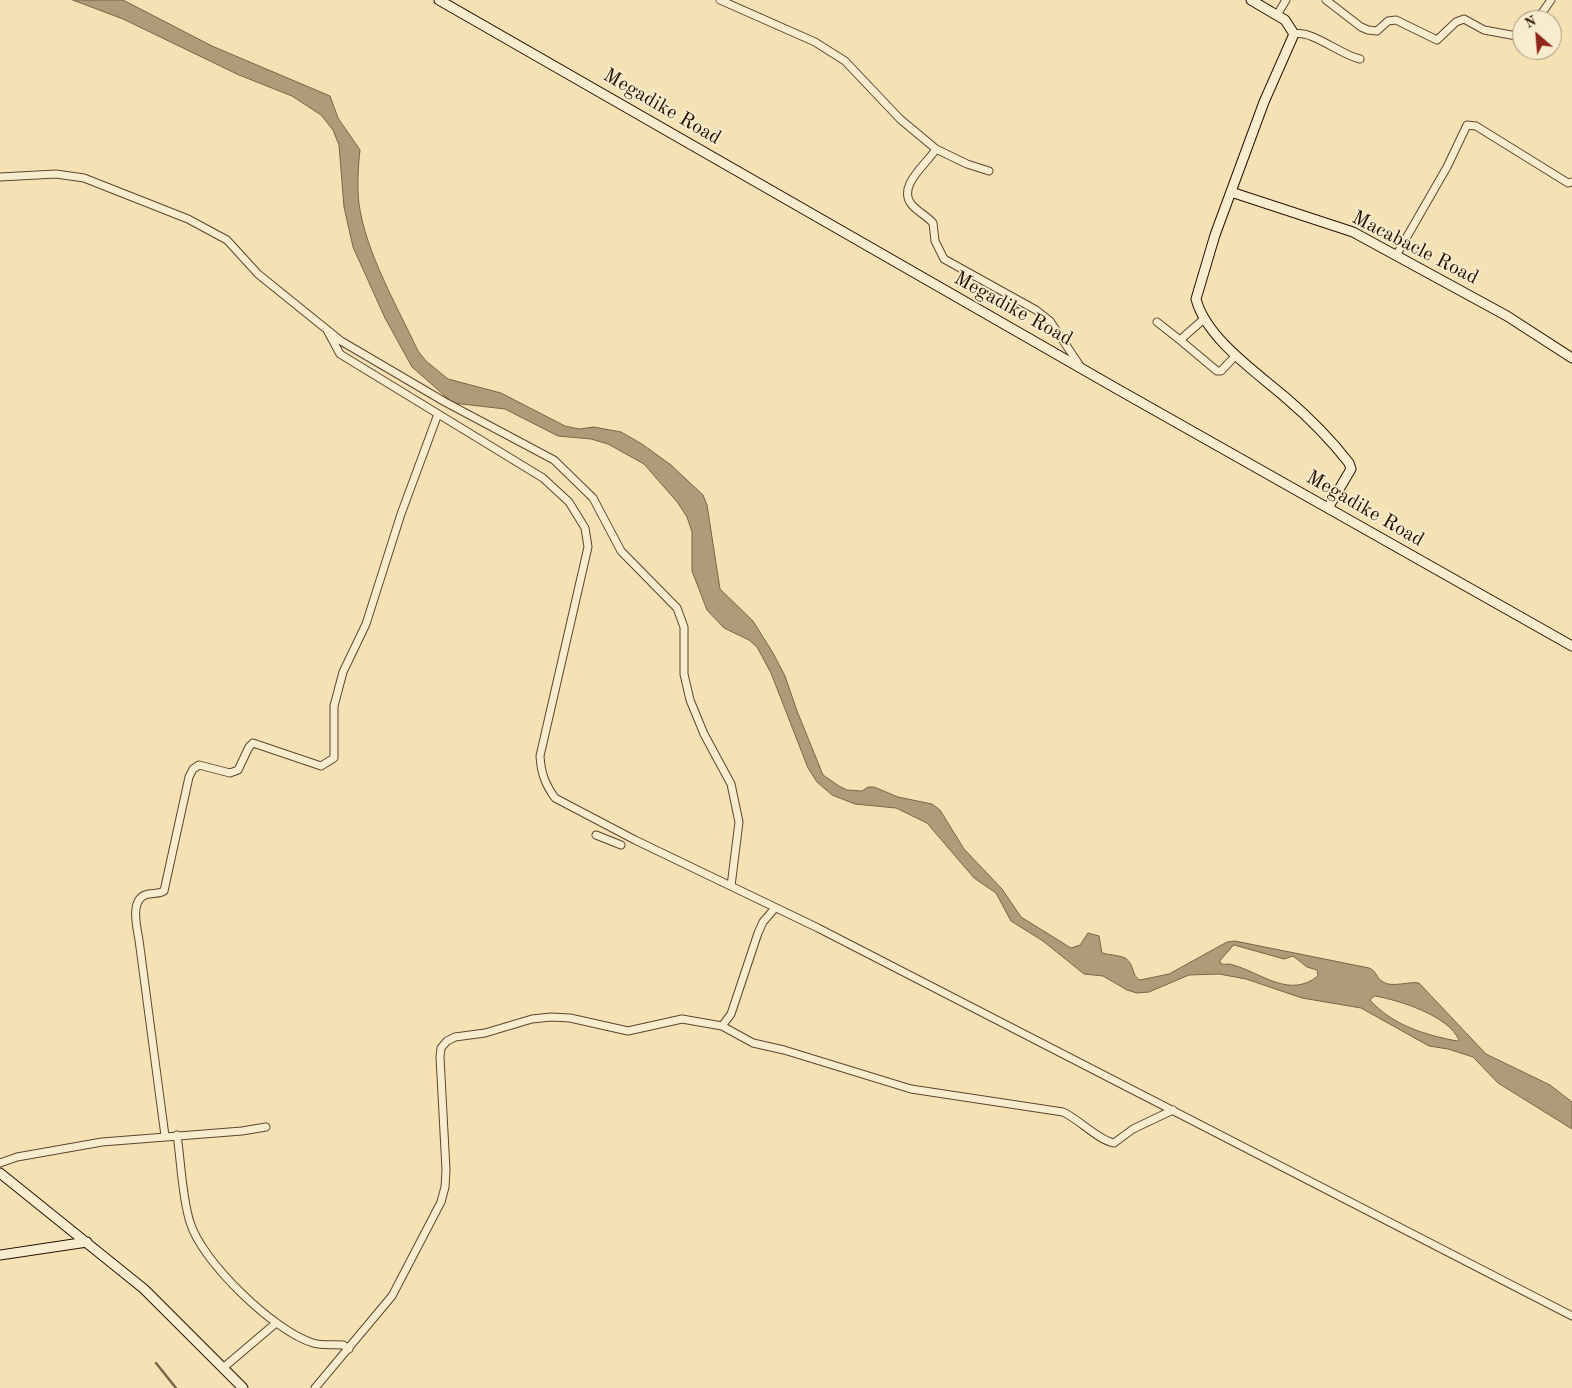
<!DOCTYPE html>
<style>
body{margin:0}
#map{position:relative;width:1572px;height:1388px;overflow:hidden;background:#f4e2b4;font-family:"Old Standard TT",serif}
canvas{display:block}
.north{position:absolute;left:1512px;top:10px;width:50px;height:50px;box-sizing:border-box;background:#f8ecce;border:1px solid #a5947c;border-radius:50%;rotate:333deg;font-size:14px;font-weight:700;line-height:20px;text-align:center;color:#291100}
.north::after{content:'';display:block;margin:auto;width:18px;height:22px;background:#8f2418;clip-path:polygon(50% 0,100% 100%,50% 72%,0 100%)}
</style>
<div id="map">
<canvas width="1572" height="1388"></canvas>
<div class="north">N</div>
</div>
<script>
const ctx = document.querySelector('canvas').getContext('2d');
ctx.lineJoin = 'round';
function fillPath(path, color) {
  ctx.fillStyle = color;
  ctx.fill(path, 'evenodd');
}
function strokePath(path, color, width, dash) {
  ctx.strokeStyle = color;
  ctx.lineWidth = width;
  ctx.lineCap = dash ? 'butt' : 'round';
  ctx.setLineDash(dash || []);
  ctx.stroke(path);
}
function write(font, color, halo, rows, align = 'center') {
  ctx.font = font + ' "Old Standard TT",serif';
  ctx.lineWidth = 4;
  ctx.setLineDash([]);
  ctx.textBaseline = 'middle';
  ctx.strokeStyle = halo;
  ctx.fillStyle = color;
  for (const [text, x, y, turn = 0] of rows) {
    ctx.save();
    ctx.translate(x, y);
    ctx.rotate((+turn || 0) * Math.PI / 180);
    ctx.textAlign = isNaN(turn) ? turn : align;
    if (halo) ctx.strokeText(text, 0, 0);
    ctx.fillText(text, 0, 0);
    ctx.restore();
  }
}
const water = new Path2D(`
 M73,0H123L212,46L330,96L338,118L360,150C358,168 357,186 359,204C366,253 397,306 418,351L426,361L448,379L501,393L565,426L579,429L594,427L621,432L642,444L671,465L703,495L707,505L720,589L753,621L773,653L785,676L797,711L823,775L839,786L847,790L862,791L868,787H874L898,797L932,804L940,810L964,849L1002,889L1021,917L1071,948L1080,945L1088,933L1099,936L1102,953C1109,955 1119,955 1125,958C1135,964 1131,976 1140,980L1169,974L1227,942L1235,941L1369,968C1377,971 1376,978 1383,982C1392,988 1409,981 1419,983L1486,1054L1550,1085L1572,1102V1129L1498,1083L1473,1057L1448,1049L1429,1046L1361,1008L1302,998L1246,979L1219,974L1189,975L1149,992L1137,993L1127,990L1103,976L1084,974L1043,941L1011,921L996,893L974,878L927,823L896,808L855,804L832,795L817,782L808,768L771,673L757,647L749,640L724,628L707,610L692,571V532L687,517L678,503L644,464L608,444L591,439L558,436L505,409L453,403L412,367L385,318L353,247L344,207L339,145L333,130L321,115L292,96L239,75L123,19ZM1234,945L1284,959L1293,956L1307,967L1317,970L1318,976C1289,999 1262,973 1233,965C1229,963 1225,965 1221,964L1220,961ZM1375,996C1399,1000 1449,1016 1459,1040L1457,1041C1425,1035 1392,1025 1370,1000Z`);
fillPath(water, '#af9b77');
strokePath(water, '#796447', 1);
strokePath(new Path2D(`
 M156,1363L176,1388`), '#796447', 2.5);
const street = new Path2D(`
 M720,0L815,42L845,61L900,119L936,149L967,164L989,171
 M1326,0L1361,27L1368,30L1377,31L1388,21L1396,20L1437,40L1456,22L1464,19L1484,30L1522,37
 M1277,15L1286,0
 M1537,20L1551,0
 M1294,34C1313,30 1340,55 1360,59
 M936,149C927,164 896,186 912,205C918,212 927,216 933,223L935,241L944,259L1036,310L1050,321L1080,366
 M0,177L56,174L84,178L188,219L227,240L258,274L341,341L445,402L554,460L593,498L621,551L677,608L684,627V674L690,700L704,734L731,784L739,822L731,886
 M1397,254L1447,167L1467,125L1476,126L1568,183L1572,182
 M1205,318L1180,340L1217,371H1221L1236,355
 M1157,322L1180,340
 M327,330L340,354L543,478L569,502L585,528L588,547L540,756C541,773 545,784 555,798L635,840L818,928L1572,1316
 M596,835L621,845
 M722,1026L731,1014L758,933L763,922L775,908
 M177,1135C181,1161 182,1198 190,1222C201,1261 275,1332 313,1343C323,1346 333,1344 343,1345L349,1349
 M165,1136L139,940C137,928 130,901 145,895C152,892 157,895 164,891L189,777L193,769L199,765L230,773L238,770L249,747L253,743L321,766L334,758V706L343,672L366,624L401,514L438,414
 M0,1163L17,1157L102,1142L242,1131L266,1127
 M223,1368L276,1323
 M315,1388L392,1296L441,1202L445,1187L446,1170L440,1057L441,1048L447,1041L455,1037L485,1033L532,1019L551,1017L570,1018L628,1031L682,1019L722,1026L753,1043L784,1050L911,1089L1063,1112C1080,1120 1098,1140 1114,1143L1133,1129L1173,1110`);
const secondary = new Path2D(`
 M439,0L1119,390L1572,646
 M1251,0L1285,20L1294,34L1264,102L1215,235L1196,299C1206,338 1256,372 1285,397C1306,415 1332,441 1349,463L1351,469L1328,508
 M1231,192L1353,232L1507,316L1572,358
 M0,1173L144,1289L243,1388
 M0,1255L87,1242`);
strokePath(street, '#5c452d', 9);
strokePath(secondary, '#291100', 11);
strokePath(street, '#f8ecce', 7);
strokePath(secondary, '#f8ecce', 9);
write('20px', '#291100', '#f8ecce', [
 ["Megadike Road",662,107,30],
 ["Macabacle Road",1415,248,27],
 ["Megadike Road",1013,309,29],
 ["Megadike Road",1365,509,30]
]);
</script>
